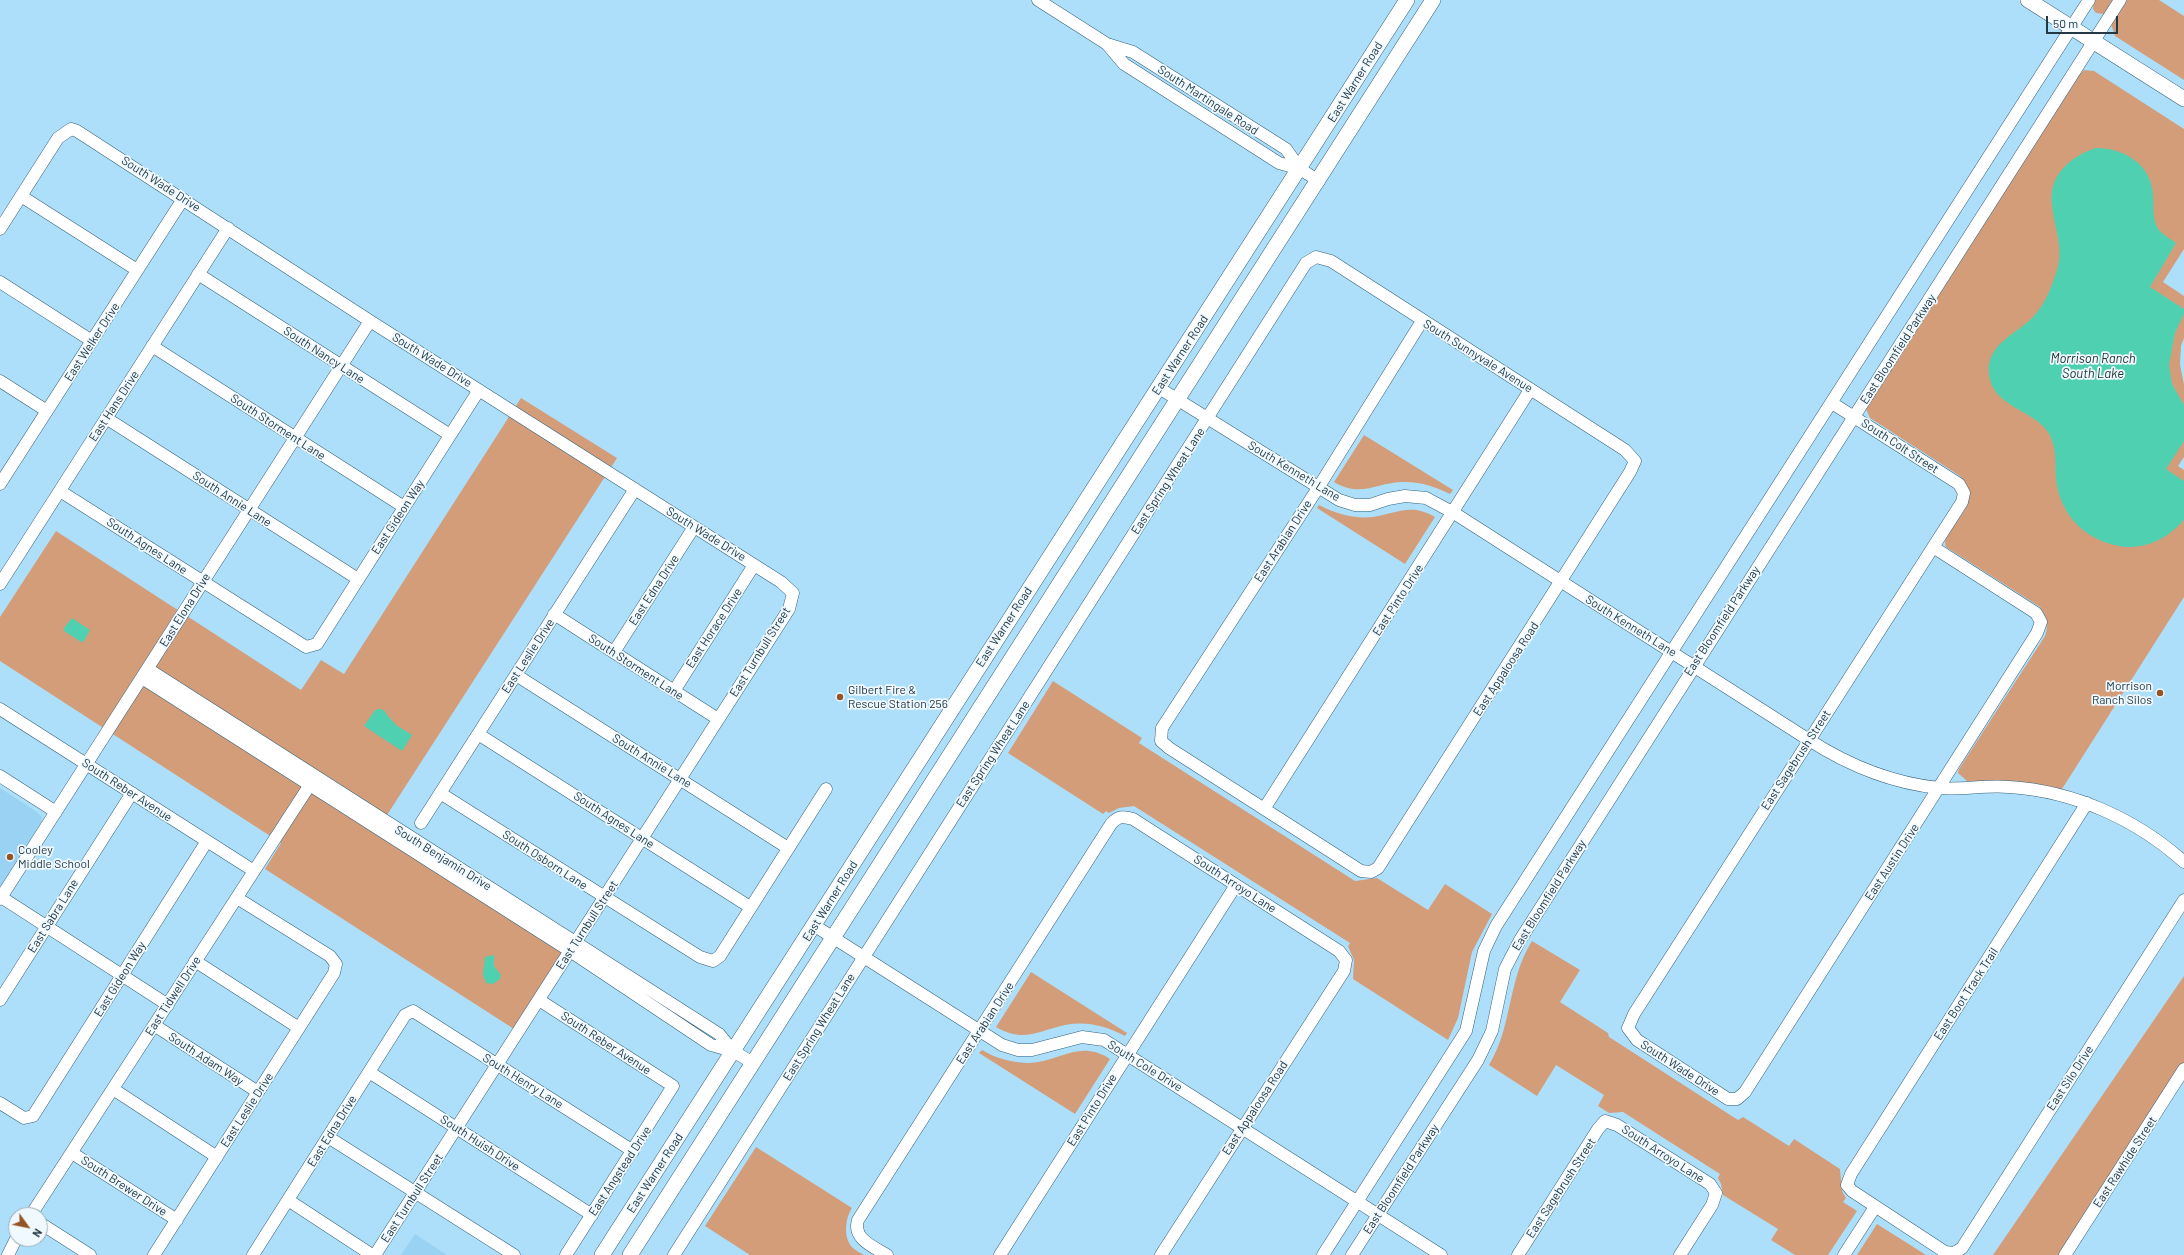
<!DOCTYPE html>
<style>
body{margin:0}
#map{position:relative;width:2184px;height:1255px;overflow:hidden;background:#addffb;font-family:Barlow,sans-serif}
canvas{display:block}
.north{position:absolute;left:8px;top:1207px;width:40px;height:40px;box-sizing:border-box;background:#eff9ff;border:1px solid #9eacb4;border-radius:50%;rotate:123deg;font-size:11px;font-weight:700;line-height:16px;text-align:center;color:#253944}
.north::after{content:'';display:block;margin:auto;width:14px;height:18px;background:#965423;clip-path:polygon(50% 0,100% 100%,50% 72%,0 100%)}
.scale{position:absolute;left:2046px;top:16px;width:72px;height:18px;box-sizing:border-box;border:2px solid #253944;border-top:0;padding-left:5px;font-size:12px;line-height:14px;white-space:nowrap;color:#253944;-webkit-text-stroke:3px #eff9ff;paint-order:stroke}
</style>
<div id="map">
<canvas width="2184" height="1255"></canvas>
<div class="north">N</div>
<div class="scale">50 m</div>
</div>
<script>
const ctx = document.querySelector('canvas').getContext('2d');
ctx.lineJoin = 'round';
function fillPath(path, color) {
  ctx.fillStyle = color;
  ctx.fill(path, 'evenodd');
}
function strokePath(path, color, width, dash) {
  ctx.strokeStyle = color;
  ctx.lineWidth = width;
  ctx.lineCap = dash ? 'butt' : 'round';
  ctx.setLineDash(dash || []);
  ctx.stroke(path);
}
function write(font, color, halo, rows, align = 'center') {
  ctx.font = font + ' Barlow,sans-serif';
  ctx.lineWidth = 3.5;
  ctx.setLineDash([]);
  ctx.textBaseline = 'middle';
  ctx.strokeStyle = halo;
  ctx.fillStyle = color;
  for (const [text, x, y, turn = 0] of rows) {
    ctx.save();
    ctx.translate(x, y);
    ctx.rotate((+turn || 0) * Math.PI / 180);
    ctx.textAlign = isNaN(turn) ? turn : align;
    if (halo) ctx.strokeText(text, 0, 0);
    ctx.fillText(text, 0, 0);
    ctx.restore();
  }
}
fillPath(new Path2D(`
 M0,788L37,812L42,817L41,825L0,889Z
 M415,1234L447,1255H401Z`), '#99d2f2');
fillPath(new Path2D(`
 M2094,0H2116L2104,14L2096,13L2093,9Z
 M2127,0H2159L2184,16V80L2115,36L2111,24Z
 M2084,70L2094,71L2184,129V249L2163,282L2184,296V338L2181,346L2180,364L2184,385V457L2178,466L2184,470V597L2062,789L2009,781H1967L1958,773L1959,769L2045,636C2049,625 2046,617 2040,607L1946,547C1939,525 1988,510 1960,476L1870,418L1866,409L2079,75Z
 M521,398L617,458L387,815L574,935L514,1029L265,869L281,843L0,661V617L56,531L301,690L321,660L344,674Z
 M1364,435L1453,490L1450,494C1436,487 1422,482 1406,482C1377,481 1363,499 1334,482Z
 M1319,505C1336,514 1354,519 1373,517C1398,513 1410,503 1435,517L1405,564L1317,508Z
 M1053,681L1142,738L1139,743L1355,881L1377,878L1428,910L1445,884L1492,914L1472,952L1458,1018L1448,1040L1353,979L1354,960L1348,946L1350,943L1134,806L1119,808L1109,813L1106,811L1103,814L1008,753Z
 M1532,941L1580,970L1560,1002L1608,1033L1609,1037L1738,1120L1743,1117L1789,1146L1794,1139L1840,1169L1842,1191L1846,1198L1843,1202L1857,1211L1828,1255H1795L1771,1240L1778,1229L1723,1195L1721,1184L1718,1178L1720,1174L1623,1112L1609,1113L1598,1106L1604,1095L1556,1065L1537,1096L1489,1065C1513,1025 1507,981 1532,941Z
 M1031,972L1127,1033L1125,1036C1106,1026 1086,1021 1065,1025C1038,1031 1023,1043 996,1027Z
 M2184,976V1069L2065,1255H1993Z
 M982,1050C995,1058 1013,1063 1029,1063C1060,1062 1079,1039 1110,1059L1075,1114L979,1053Z
 M756,1147L852,1208C845,1218 843,1239 853,1248C856,1251 861,1253 864,1255H750L705,1226Z
 M1877,1224L1926,1255H1857Z`), '#d49d79');
fillPath(new Path2D(`
 M2096,148C2125,148 2152,165 2153,196C2154,208 2152,220 2159,230C2163,235 2171,239 2176,243L2150,287L2184,309V314L2175,333L2169,365L2172,384L2184,405V441L2166,469L2184,481V520C2169,537 2149,548 2126,547C2088,543 2060,517 2056,479C2055,463 2057,446 2048,432C2032,409 1993,407 1989,375C1985,344 2016,335 2034,316C2045,304 2052,286 2057,270C2064,247 2054,228 2052,205C2048,176 2070,156 2096,148Z
 M72,618L90,630L84,641L81,642L64,631V628Z
 M379,709L384,710L388,716L396,725L412,735L402,751L364,726L375,710Z
 M494,955V966L501,975L500,979L493,984L486,983L483,975L485,957Z`), '#4fd1b1');
const minor = new Path2D(`
 M1038,0L1107,44L1133,52L1286,149L1300,169
 M1107,44L1124,64L1279,163L1300,169L1319,181
 M21,196L137,270
 M0,229L58,138L71,129L77,131L370,321L781,582L793,593L789,609L375,1255
 M198,274L450,435
 M0,282L92,341
 M152,346L404,507
 M0,381L47,411
 M1159,388L1339,500L1355,505H1370L1388,499L1405,496L1426,498L1454,513L1809,740C1848,765 1891,783 1939,788C1962,790 1985,785 2009,787C2074,791 2136,819 2184,862
 M1832,403L1959,484L1964,493L1962,502L1634,1014L1628,1028L1637,1040L1728,1099H1737L1745,1092L2037,633L2041,622L2036,613L1933,547
 M106,418L358,579
 M0,484L183,199
 M60,491L306,647L317,644L479,390
 M0,584L228,228
 M554,614L718,719
 M614,652L694,527
 M148,669L719,1034L733,1051L753,1063
 M516,675L788,848
 M142,678L570,951L711,1045L733,1051
 M674,691L754,565
 M0,709L254,871
 M478,734L750,907
 M0,776L56,812
 M440,793L700,957L713,961L720,956L826,789
 M2087,803L1851,1174L1847,1185L1852,1191L1945,1252L1954,1253L1962,1248L2184,900
 M1264,809L1530,390
 M421,823L635,489
 M1,897L168,1005
 M0,899L370,321
 M815,926L1002,1045L1018,1050H1032L1082,1037L1104,1040L1441,1255
 M195,961L299,1028
 M0,1000L132,793
 M539,1000L673,1086L566,1255
 M154,1025L258,1092
 M369,1072L592,1215
 M113,1089L217,1157
 M0,1103L24,1118L33,1116L207,841
 M328,1137L514,1255
 M72,1153L177,1220
 M288,1200L372,1255
 M31,1215L313,780
 M40,1223L90,1255
 M8,1255L16,1239
 M154,1255L334,973L336,964L330,956L237,898
 M253,1255L405,1015L413,1011L633,1151
 M674,1255L1306,263L1316,257L1331,261L1625,450L1635,461L1630,472L1378,868L1371,872L1361,871L1169,748L1161,741L1162,728L1318,488L1422,321
 M887,1255C874,1247 852,1239 858,1220L1111,824C1118,816 1123,816 1133,819L1339,951L1346,960L1344,971L1161,1255
 M1000,1255L1236,885
 M1323,1255L1466,1031L1484,951L1496,926L2089,0
 M1352,1255L1478,1060L1492,1031L1505,969L1520,940L2120,0
 M1518,1255L1598,1129L1605,1121L1617,1125L1710,1184L1716,1193L1712,1205L1680,1255
 M1844,1255L1875,1207
 M2065,1255L2184,1069`);
const major = new Path2D(`
 M2028,0L2184,99
 M602,1255L1407,0
 M630,1255L1433,0`);
strokePath(minor, '#33627b', 13);
strokePath(major, '#33627b', 16);
strokePath(minor, '#fff', 12);
strokePath(major, '#fff', 15);
for (const [x, y, r, color] of [
 [2160,693,4,"#965423"],
 [840,697,4,"#965423"],
 [10,857,4,"#965423"]
]) {
  const dot = new Path2D();
  dot.arc(x, y, r, 0, 2 * Math.PI);
  ctx.fillStyle = color;
  ctx.fill(dot);
  strokePath(dot, '#eff9ff', 1.5);
}
write('12px', '#253944', '#eff9ff', [
 ["East Warner Road",1355,82,-58],
 ["South Martingale Road",1208,100,33],
 ["South Wade Drive",161,184,33],
 ["East Welker Drive",92,342,-57],
 ["East Bloomfield Parkway",1898,349,-57],
 ["South Nancy Lane",324,355,33],
 ["East Warner Road",1180,355,-57],
 ["South Sunnyvale Avenue",1478,356,32],
 ["South Wade Drive",432,360,32],
 ["East Hans Drive",114,406,-57],
 ["South Storment Lane",278,427,33],
 ["South Colt Street",1900,446,33],
 ["South Kenneth Lane",1294,471,31],
 ["East Spring Wheat Lane",1168,481,-57],
 ["South Annie Lane",232,499,33],
 ["East Gideon Way",398,517,-57],
 ["South Wade Drive",706,534,32],
 ["East Arabian Drive",1283,541,-57],
 ["South Agnes Lane",147,546,33],
 ["East Edna Drive",654,590,-57],
 ["East Pinto Drive",1398,600,-57],
 ["East Elona Drive",185,610,-58],
 ["East Bloomfield Parkway",1722,621,-57],
 ["South Kenneth Lane",1631,626,32],
 ["East Warner Road",1004,627,-57],
 ["East Horace Drive",714,628,-57],
 ["East Turnbull Street",760,652,-58],
 ["East Leslie Drive",528,656,-57],
 ["South Storment Lane",636,667,33],
 ["East Appaloosa Road",1506,669,-57],
 ["East Spring Wheat Lane",993,754,-57],
 ["East Sagebrush Street",1796,760,-57],
 ["South Annie Lane",652,761,32],
 ["South Reber Avenue",127,790,33],
 ["South Agnes Lane",614,820,33],
 ["South Benjamin Drive",443,858,32],
 ["South Osborn Lane",545,860,33],
 ["East Austin Drive",1892,862,-57],
 ["South Arroyo Lane",1235,884,33],
 ["East Bloomfield Parkway",1549,895,-58],
 ["East Warner Road",830,901,-58],
 ["East Sabra Lane",53,916,-58],
 ["East Turnbull Street",587,925,-57],
 ["East Gideon Way",120,979,-58],
 ["East Boot Track Trail",1966,994,-57],
 ["East Tidwell Drive",173,996,-57],
 ["East Arabian Drive",985,1023,-57],
 ["East Spring Wheat Lane",819,1027,-58],
 ["South Reber Avenue",606,1043,33],
 ["South Adam Way",206,1059,33],
 ["South Cole Drive",1145,1066,32],
 ["South Wade Drive",1680,1068,33],
 ["East Silo Drive",2070,1078,-57],
 ["South Henry Lane",523,1081,32],
 ["East Appaloosa Road",1255,1108,-57],
 ["East Leslie Drive",247,1110,-57],
 ["East Pinto Drive",1092,1110,-58],
 ["East Edna Drive",332,1131,-58],
 ["South Huish Drive",480,1143,33],
 ["South Arroyo Lane",1663,1154,33],
 ["East Rawhide Street",2125,1162,-57],
 ["East Angstead Drive",620,1171,-57],
 ["East Warner Road",655,1173,-57],
 ["East Bloomfield Parkway",1401,1179,-57],
 ["South Brewer Drive",124,1186,33],
 ["East Sagebrush Street",1561,1188,-57],
 ["East Turnbull Street",412,1198,-57]
]);
write('12px', '#253944', '#eff9ff', [
 ["Morrison",2152,686,"right"],
 ["Ranch Silos",2152,700,"right"],
 ["Gilbert Fire &",848,690],
 ["Rescue Station 256",848,704],
 ["Cooley",18,850],
 ["Middle School",18,864]
], 'left');
write('italic 13px', '#1c322c', '#eff9ff', [
 ["Morrison Ranch",2093,359],
 ["South Lake",2093,374]
]);
</script>
